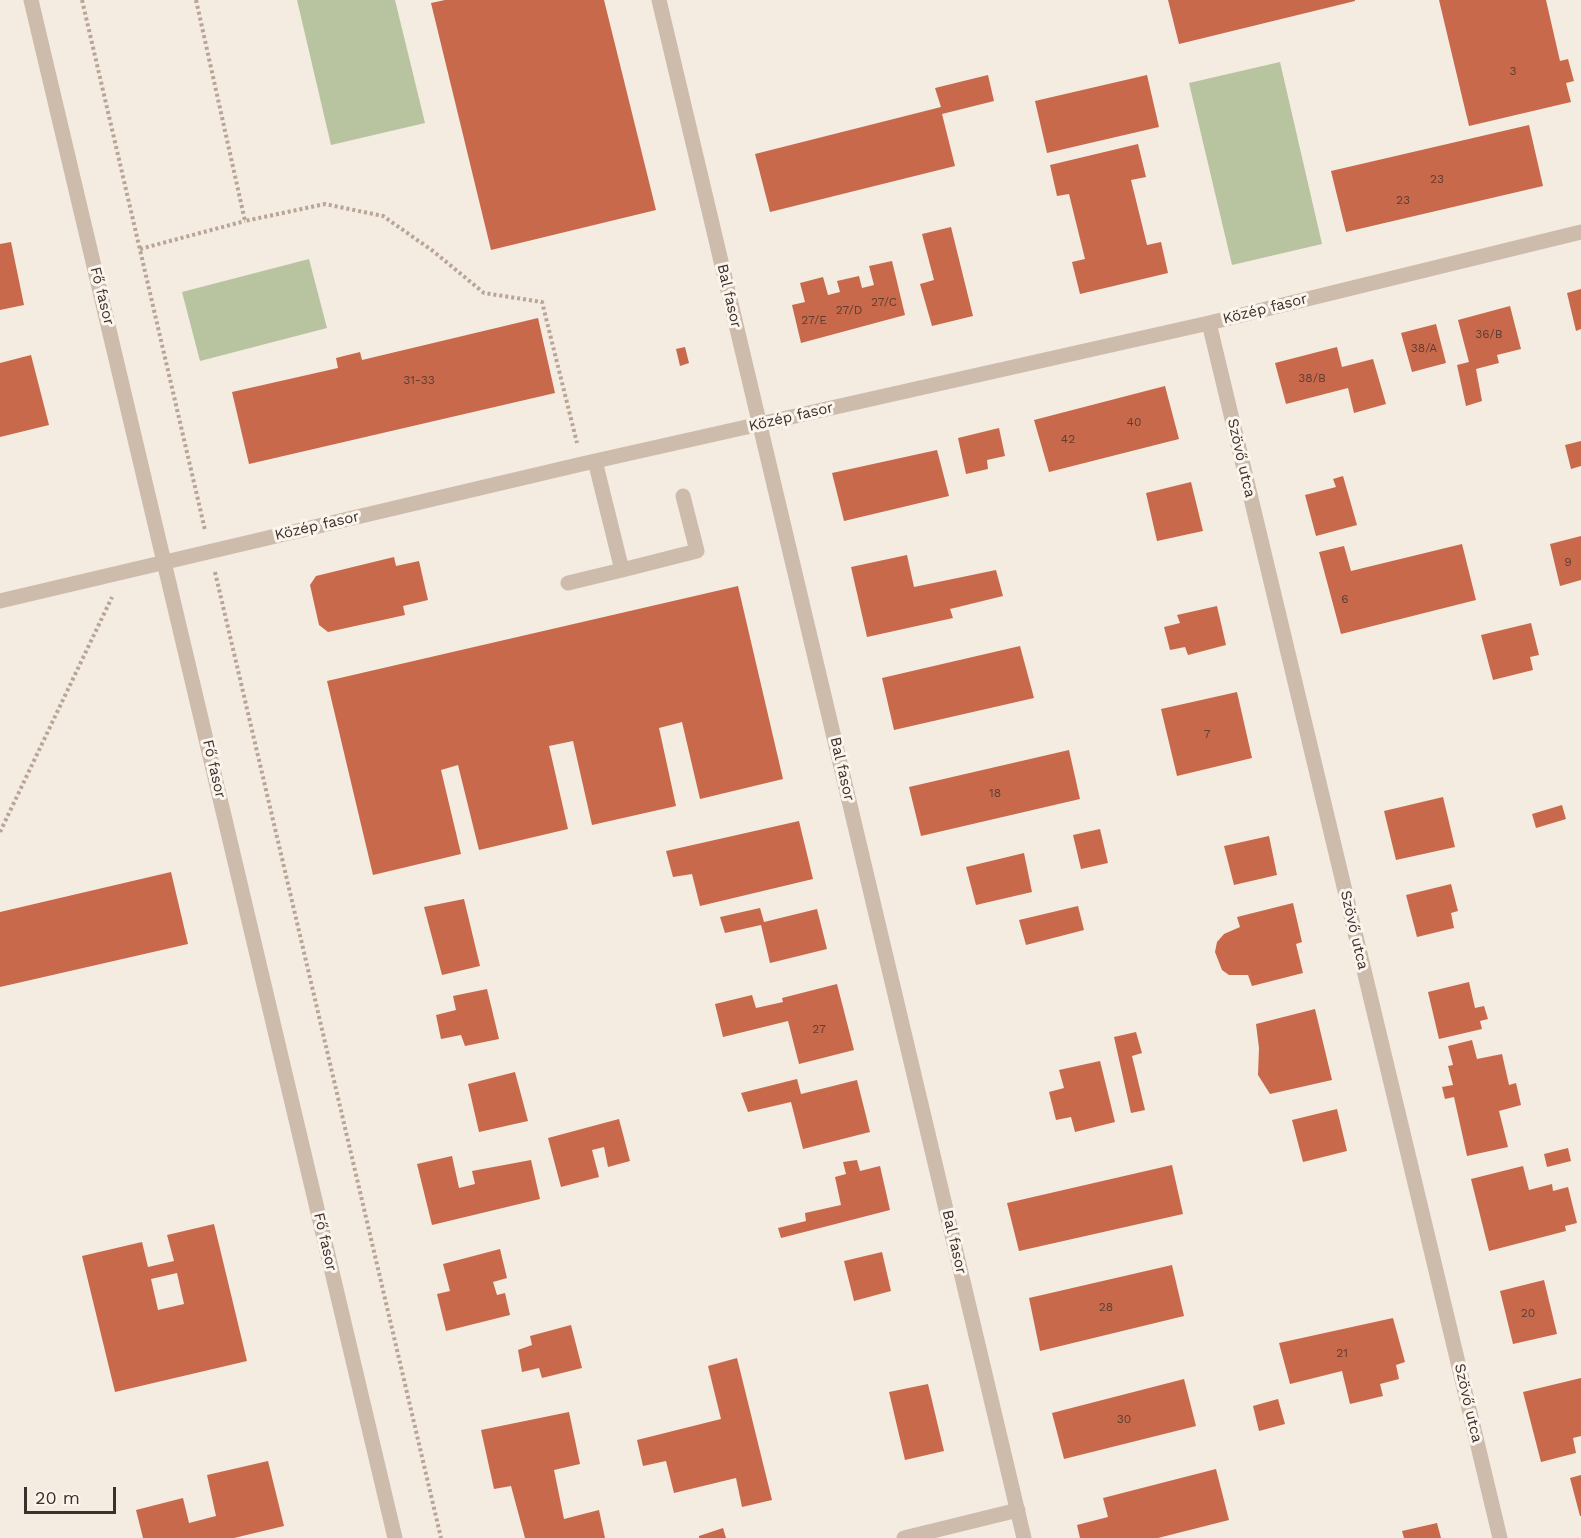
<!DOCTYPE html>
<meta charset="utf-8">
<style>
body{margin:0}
#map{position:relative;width:1581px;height:1538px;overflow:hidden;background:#f4ebe1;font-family:"Work Sans",sans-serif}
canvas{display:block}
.scale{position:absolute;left:24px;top:1487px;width:92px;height:27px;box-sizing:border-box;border:3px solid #3b302b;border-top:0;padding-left:8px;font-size:18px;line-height:21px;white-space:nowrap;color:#3b302b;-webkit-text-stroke:4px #fbf5ee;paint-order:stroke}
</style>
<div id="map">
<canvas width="1581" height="1538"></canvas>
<div class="scale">20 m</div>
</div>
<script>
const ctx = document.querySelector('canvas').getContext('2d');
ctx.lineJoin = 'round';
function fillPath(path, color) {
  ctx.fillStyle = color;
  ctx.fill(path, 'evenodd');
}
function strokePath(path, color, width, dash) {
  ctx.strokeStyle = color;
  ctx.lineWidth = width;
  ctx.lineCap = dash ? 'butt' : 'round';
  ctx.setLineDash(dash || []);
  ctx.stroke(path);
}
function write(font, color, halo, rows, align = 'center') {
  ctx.font = font + ' "Work Sans",sans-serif';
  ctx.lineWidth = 6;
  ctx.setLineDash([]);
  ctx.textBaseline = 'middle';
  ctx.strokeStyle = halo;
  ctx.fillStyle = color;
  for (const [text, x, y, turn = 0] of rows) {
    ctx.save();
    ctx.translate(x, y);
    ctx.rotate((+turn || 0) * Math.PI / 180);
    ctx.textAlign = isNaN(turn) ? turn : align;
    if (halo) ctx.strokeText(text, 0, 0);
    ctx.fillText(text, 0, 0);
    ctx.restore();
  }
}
fillPath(new Path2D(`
 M297,0H395L425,123L331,145Z
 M1280,62L1322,244L1232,265L1189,83Z
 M309,259L327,328L200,361L182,292Z`), '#b8c4a0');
fillPath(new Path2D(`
 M445,0H604L656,210L491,250L431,3Z
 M1168,0H1355V1L1179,44Z
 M1439,0H1546L1560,61L1568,59L1574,81L1566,83L1571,102L1469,126Z
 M988,75L994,101L942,114L955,166L770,212L755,154L941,107L935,88Z
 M1147,75L1159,127L1047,153L1035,101Z
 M1529,125L1543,186L1346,232L1331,171Z
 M1138,144L1146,177L1131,180L1147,245L1161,242L1168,273L1080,294L1072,262L1085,259L1069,194L1057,196L1050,165Z
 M951,227L973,316L932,326L920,284L934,280L922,234Z
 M11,242L24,305L0,310V244Z
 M892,261L905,315L801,343L792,305L805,302L800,283L823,277L828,295L840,292L837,281L859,276L862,288L874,285L869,266Z
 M1581,289V329L1576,331L1567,293Z
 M1510,306L1521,349L1497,355L1499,363L1476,369L1482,401L1466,406L1457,365L1469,362L1458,320Z
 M538,318L555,393L249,464L232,392L338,368L336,358L360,352L362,360Z
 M1436,324L1446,363L1412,372L1401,333Z
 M685,347L689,363L680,366L676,349Z
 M1337,347L1342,367L1373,359L1386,404L1354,413L1348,388L1286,404L1275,363Z
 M31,355L49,425L0,437V363Z
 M1165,386L1179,439L1049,472L1034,420Z
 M999,428L1005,456L987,460L988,469L966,474L958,438Z
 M1581,441V466L1571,469L1565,445Z
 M937,450L949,496L844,521L832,473Z
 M1343,476L1357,525L1316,536L1305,495L1336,487L1333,479Z
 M1191,482L1203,531L1157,541L1146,493Z
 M1581,536V580L1560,586L1550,544Z
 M1462,544L1476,600L1341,634L1319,552L1344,546L1351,571Z
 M907,555L914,587L996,570L1003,596L950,609L953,618L867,637L851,567Z
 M394,557L396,566L419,561L428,600L403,606L405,615L328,632L319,625L310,585L316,576Z
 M738,586L783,779L700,799L682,722L659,728L676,806L592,825L573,741L549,746L568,829L479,850L458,765L441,770L461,854L373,875L327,681Z
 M1217,606L1226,645L1188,655L1185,647L1170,650L1164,627L1180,623L1177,615Z
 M1531,623L1539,655L1530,657L1533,670L1493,680L1481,635Z
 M1020,646L1034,698L894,730L882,678Z
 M1237,692L1252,758L1177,776L1161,709Z
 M1069,750L1080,799L921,836L909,787Z
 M1443,797L1455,847L1396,860L1384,811Z
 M1562,805L1566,819L1536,828L1532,814Z
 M799,821L813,879L700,906L692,874L673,877L666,851Z
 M1100,829L1108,863L1081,869L1073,835Z
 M1269,836L1277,875L1234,885L1224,846Z
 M1024,853L1032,892L976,905L966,867Z
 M171,872L188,944L0,987V912Z
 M1451,884L1458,911L1451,913L1454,928L1417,937L1406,895Z
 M464,899L480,966L442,975L424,907Z
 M1293,903L1302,942L1296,944L1303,973L1252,986L1248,975H1229L1222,970L1215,952L1217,942L1224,934L1240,927L1237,917Z
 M1078,906L1084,930L1026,945L1019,920Z
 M760,908L764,922L817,909L827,949L770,963L761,925L725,933L720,917Z
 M1469,982L1475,1008L1484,1006L1488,1019L1480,1021L1482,1029L1439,1039L1428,992Z
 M837,984L854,1050L799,1064L788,1021L723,1037L715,1004L752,995L756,1008L783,1002L782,998Z
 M487,989L499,1039L465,1046L461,1035L441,1039L436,1015L456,1010L453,996Z
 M1315,1009L1332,1080L1270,1094L1258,1075L1259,1048L1256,1024Z
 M1136,1032L1142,1053L1132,1056L1145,1110L1131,1113L1114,1037Z
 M1472,1040L1477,1059L1502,1054L1509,1085L1516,1083L1521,1105L1499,1111L1508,1147L1467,1156L1454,1097L1445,1099L1442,1087L1453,1085L1448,1066L1453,1065L1448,1046Z
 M1100,1061L1115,1122L1075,1132L1071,1117L1056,1120L1049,1092L1064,1088L1059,1070Z
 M515,1072L528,1121L479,1132L468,1084Z
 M797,1079L801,1094L857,1080L870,1132L803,1149L791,1102L748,1112L741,1093Z
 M1337,1109L1347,1151L1303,1162L1292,1120Z
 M619,1119L630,1161L608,1167L604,1147L592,1150L599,1177L561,1187L548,1138Z
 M1568,1148L1571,1161L1547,1167L1544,1154Z
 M452,1156L459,1188L475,1184L472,1171L531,1160L540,1199L432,1225L417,1164Z
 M857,1160L860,1171L880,1166L890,1210L781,1238L778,1228L806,1221L805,1213L841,1205L835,1177L846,1174L843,1162Z
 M1172,1165L1183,1214L1019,1251L1007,1203Z
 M1523,1166L1529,1190L1552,1184L1553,1191L1568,1187L1577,1223L1565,1226L1566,1231L1489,1251L1471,1179Z
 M214,1224L247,1361L115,1392L82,1256L142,1242L148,1267L174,1261L167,1235ZM177,1273L184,1304L158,1310L151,1279Z
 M500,1249L507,1278L493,1282L497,1295L505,1293L510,1315L446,1331L437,1294L450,1291L443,1264Z
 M882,1252L891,1291L854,1301L844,1261Z
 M1172,1265L1184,1316L1040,1351L1029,1298Z
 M1544,1280L1557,1334L1513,1344L1500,1291Z
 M1393,1318L1405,1362L1396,1365L1399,1379L1380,1384L1383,1396L1350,1404L1342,1371L1290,1384L1279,1343Z
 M571,1325L582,1368L542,1378L539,1368L522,1372L518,1350L532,1345L530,1336Z
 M737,1358L772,1500L742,1507L736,1478L674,1493L666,1461L643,1466L637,1440L721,1419L708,1366Z
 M1581,1378V1436L1573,1438L1576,1453L1541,1462L1523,1392Z
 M1184,1379L1196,1426L1064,1459L1052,1413Z
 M928,1384L944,1451L905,1460L889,1392Z
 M1278,1399L1285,1424L1259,1431L1253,1406Z
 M569,1412L580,1464L554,1470L564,1519L599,1510L605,1538H525L511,1486L494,1489L481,1430Z
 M268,1461L284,1526L234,1538H143L136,1510L183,1498L189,1523L216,1516L207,1475Z
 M1216,1469L1229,1520L1158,1538H1080L1077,1525L1108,1517L1103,1498Z
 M1581,1475V1516H1580L1570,1478Z
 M1437,1523L1441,1538H1404L1402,1531Z
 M723,1528L726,1538H699V1536Z`), '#c8694b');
strokePath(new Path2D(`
 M82,0L205,530
 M196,0L245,221L325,204L383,216L433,251L484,293L542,302L577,443
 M140,249L245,221
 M215,572L441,1538
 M0,832L112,597`), '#b9a596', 4, [3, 3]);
strokePath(new Path2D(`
 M31,0L395,1538
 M659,0L1024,1538
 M1209,323L1500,1538
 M595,461L622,570L697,551L683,496
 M568,583L622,570
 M0,601L582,464L1209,323L1581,232
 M904,1538L1018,1510`), '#cdbbac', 15);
write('12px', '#5e3e33', null, [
 ["3",1513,71],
 ["23",1437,179],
 ["23",1403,200],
 ["27/C",884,302],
 ["27/D",849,310],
 ["27/E",814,320],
 ["36/B",1489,334],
 ["38/A",1424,348],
 ["38/B",1312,378],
 ["31-33",419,380],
 ["40",1134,422],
 ["42",1068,439],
 ["9",1568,562],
 ["6",1345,599],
 ["7",1207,734],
 ["18",995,793],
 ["27",819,1029],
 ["28",1106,1307],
 ["20",1528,1313],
 ["21",1342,1353],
 ["30",1124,1419]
]);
write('15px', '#3b302b', '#fbf5ee', [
 ["Fő fasor",102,296,76],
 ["Bal fasor",729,296,77],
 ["Közép fasor",1265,309,-14],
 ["Közép fasor",791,417,-13],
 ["Szövő utca",1241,458,77],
 ["Közép fasor",317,526,-13],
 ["Fő fasor",214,769,77],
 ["Bal fasor",842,769,77],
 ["Szövő utca",1354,930,77],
 ["Fő fasor",325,1242,77],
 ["Bal fasor",954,1242,77],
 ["Szövő utca",1468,1403,77]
]);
</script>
